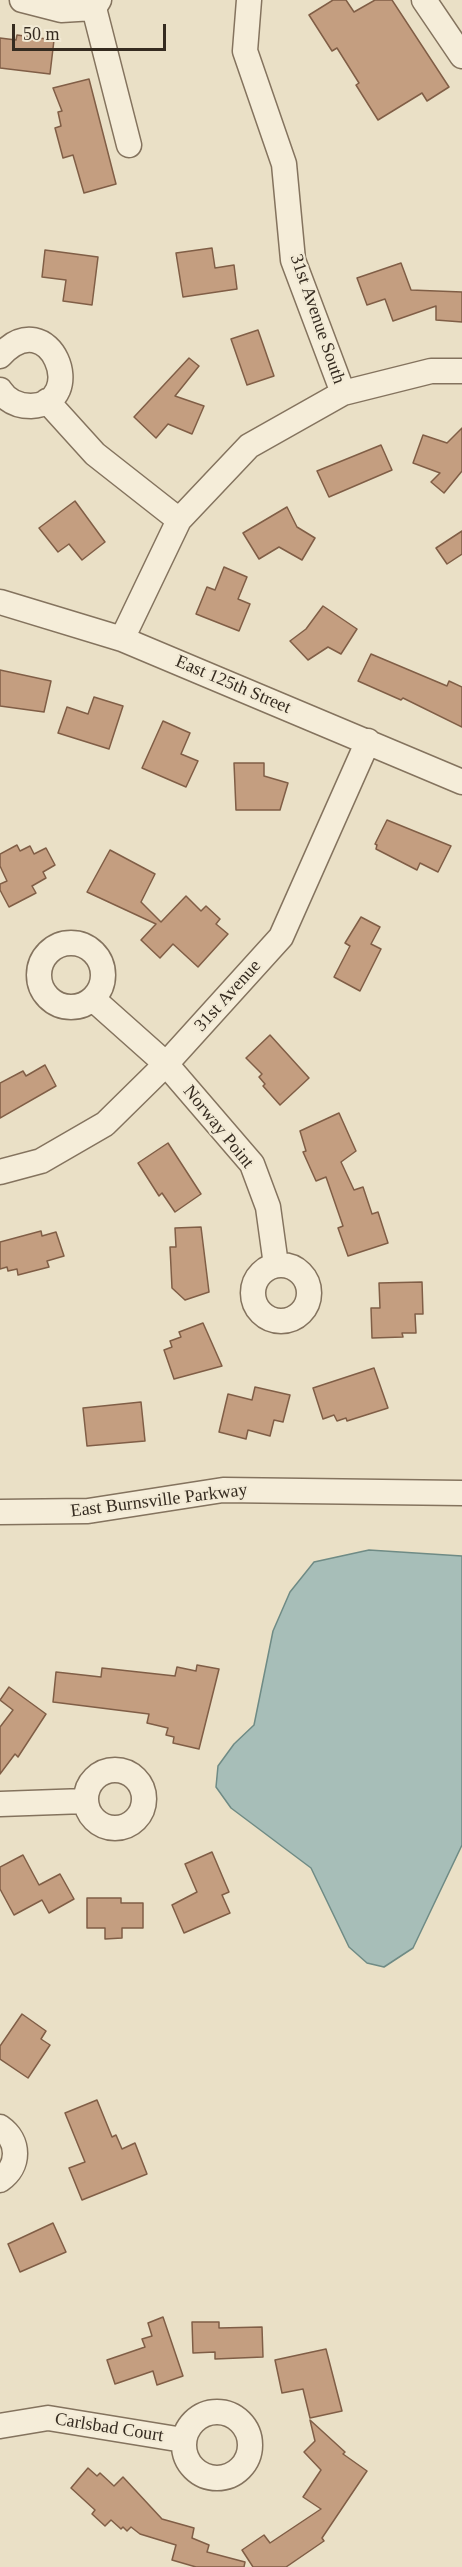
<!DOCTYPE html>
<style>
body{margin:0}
#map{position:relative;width:462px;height:2567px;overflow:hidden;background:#eae0c6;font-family:"Times New Roman",serif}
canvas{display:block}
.scale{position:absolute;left:12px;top:24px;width:154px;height:27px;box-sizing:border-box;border:3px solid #352b20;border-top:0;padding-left:8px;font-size:18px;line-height:21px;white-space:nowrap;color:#352b20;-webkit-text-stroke:4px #f2ead5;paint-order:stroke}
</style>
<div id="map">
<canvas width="462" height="2567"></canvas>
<div class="scale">50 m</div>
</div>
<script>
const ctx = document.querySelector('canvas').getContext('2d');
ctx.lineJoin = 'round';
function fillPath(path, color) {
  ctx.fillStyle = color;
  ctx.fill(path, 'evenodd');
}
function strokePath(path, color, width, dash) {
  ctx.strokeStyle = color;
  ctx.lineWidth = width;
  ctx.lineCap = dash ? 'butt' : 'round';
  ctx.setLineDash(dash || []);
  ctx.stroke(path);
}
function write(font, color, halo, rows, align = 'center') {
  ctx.font = font + ' "Times New Roman",serif';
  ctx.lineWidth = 4.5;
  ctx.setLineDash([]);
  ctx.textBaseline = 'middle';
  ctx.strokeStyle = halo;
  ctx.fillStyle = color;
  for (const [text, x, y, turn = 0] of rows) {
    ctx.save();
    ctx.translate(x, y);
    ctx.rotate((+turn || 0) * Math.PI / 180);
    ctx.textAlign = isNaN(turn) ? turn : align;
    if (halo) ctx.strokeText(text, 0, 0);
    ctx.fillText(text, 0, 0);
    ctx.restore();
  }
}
const water = new Path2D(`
 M369,1550L462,1556V1845L413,1948L384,1967L367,1963L349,1947L311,1868L231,1808L216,1787L218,1766L234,1744L254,1725L273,1631L290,1592L314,1562Z`);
fillPath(water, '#a7beb8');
strokePath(water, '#6f8b85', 1.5);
const building = new Path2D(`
 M333,0H346L354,12L375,0H392L449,87L427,101L422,93L378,120L356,85L359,83L337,48L332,51L309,15Z
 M17,35L54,40L50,74L0,68V38L16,40Z
 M89,79L116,184L84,193L73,155L63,158L55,128L61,126L58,112L62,111L53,88Z
 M212,248L215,268L234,265L237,289L183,297L176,253Z
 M45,250L98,257L92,305L63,301L66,280L42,277Z
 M401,263L411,290L462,292V322L436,320V306L393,321L385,299L367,305L357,278Z
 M258,330L274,376L247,385L231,339Z
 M189,358L199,366L175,396L204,406L192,434L168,424L156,438L134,417Z
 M462,428V471L444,493L431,482L440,473L413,463L423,435L447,443Z
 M381,445L392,470L329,497L317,471Z
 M75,501L105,542L82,560L69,544L58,552L39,528Z
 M287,507L297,527L315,538L302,560L279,547L259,559L243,533Z
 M462,531V554L447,564L436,548Z
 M224,567L247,577L238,599L250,604L239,631L196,614L207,587L215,590Z
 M323,606L357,629L341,654L328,647L308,660L290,641L306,629Z
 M371,654L447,686L449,681L462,687V727L403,698L401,700L358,681Z
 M0,670L51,681L44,712L0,706Z
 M94,697L123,706L109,749L58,733L67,707L88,714Z
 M163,721L190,733L181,754L198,761L186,787L142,768Z
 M234,763H264V776L288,783L280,810H236Z
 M387,820L451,846L438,872L420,863L417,870L376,849L377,845L375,844Z
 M17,845L20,851L30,846L34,854L46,848L55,865L43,872L46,878L32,886L36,893L9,907L0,890V884L7,881L0,866V854Z
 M110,850L155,874L141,902L161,922L186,896L201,911L206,906L220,919L216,924L228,934L198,967L173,944L160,958L141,940L156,924L87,892Z
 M361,917L380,927L371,944L381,949L360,991L334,977L350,946L345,943Z
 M270,1035L309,1078L280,1105L263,1086L265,1084L259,1077L262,1074L246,1058Z
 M45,1065L56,1086L0,1118V1083L23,1071L26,1076Z
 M339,1113L356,1151L341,1162L354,1190L363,1187L372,1214L378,1212L388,1243L348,1256L338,1228L343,1226L326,1177L316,1181L303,1152L306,1151L300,1131Z
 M168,1143L201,1194L175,1212L162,1193L159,1196L138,1163Z
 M201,1227L209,1292L185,1300L172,1288L170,1247H176L175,1228Z
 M41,1231L42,1236L56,1232L64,1256L47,1261L49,1267L18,1275L17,1269L8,1271L7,1267L0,1269V1242Z
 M422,1282L423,1314H415L416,1333H402L403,1337L372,1338L371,1308H380L379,1283Z
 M203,1323L222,1366L174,1379L164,1350L172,1347L170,1341L181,1337L179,1332Z
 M374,1368L388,1408L347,1421L346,1418L337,1421L334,1415L323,1419L313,1388Z
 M255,1387L290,1395L283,1422L274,1420L270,1436L248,1430L246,1439L219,1432L228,1394L252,1400Z
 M141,1402L145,1441L87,1446L83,1408Z
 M197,1665L219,1669L199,1749L173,1743L174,1737L166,1735L168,1728L147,1723L149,1714L53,1702L56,1672L101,1677L102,1668L175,1676L177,1667L196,1671Z
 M9,1687L46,1714L18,1757L15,1754L0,1774V1727L13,1710L0,1700Z
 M212,1852L229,1892L222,1895L230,1913L184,1933L172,1905L197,1892L185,1864Z
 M23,1855L39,1885L60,1874L74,1899L49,1913L42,1900L14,1915L0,1889V1867Z
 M87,1898H121V1903H143V1928H122V1938L105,1939V1928H87Z
 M22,2014L46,2031L41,2039L50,2045L28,2078L0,2059V2046Z
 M97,2100L112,2137L116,2135L122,2149L135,2143L147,2174L82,2200L69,2168L85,2162L65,2113Z
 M53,2223L66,2252L20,2272L8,2244Z
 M163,2317L183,2376L157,2385L153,2371L115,2384L107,2360L145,2347L142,2339L152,2336L148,2323Z
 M192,2322H219V2328L262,2327L263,2357L215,2359V2352L193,2353Z
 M326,2349L342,2411L310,2418L303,2389L282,2393L275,2360Z
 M310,2420L345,2452L343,2454L367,2471L322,2538L324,2541L286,2567H253L242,2550L264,2535L270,2543L321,2509L303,2497L321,2470L304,2452L315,2441Z
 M88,2468L97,2476L100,2473L114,2486L123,2477L162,2519L194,2528L192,2538L209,2545L207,2552L245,2562L244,2567H196L172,2560L176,2545L140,2534L131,2527L127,2531L123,2527L121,2529L111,2520L105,2526L92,2514L95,2510L71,2488Z`);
fillPath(building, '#c49e80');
strokePath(building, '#805e46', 1.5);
const minor = new Path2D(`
 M22,0L61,10L94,8L99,0
 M249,0L245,51L284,164L293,260L343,393
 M424,0L462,56
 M94,8L129,145
 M0,356C50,301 90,404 31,406C18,406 7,401 0,390
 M47,401L95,454L179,520
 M0,602L122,639L462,782
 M122,639L179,520L249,446L343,393L431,371H462
 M39 975a32 32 0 1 1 64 0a32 32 0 1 1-64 0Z
 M93,999L166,1064L252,1164L268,1207L276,1265
 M0,1172L41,1161L105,1124L166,1064L281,937L368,741
 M253 1293a28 28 0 1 1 56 0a28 28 0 1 1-56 0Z
 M0,1512L88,1511L223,1490L462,1493
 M86 1799a29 29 0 1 1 58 0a29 29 0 1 1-58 0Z
 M0,1804L85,1801
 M0,2127C20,2141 20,2166 0,2180
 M184 2445a33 33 0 1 1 66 0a33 33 0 1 1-66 0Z
 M0,2426L48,2418L183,2440`);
strokePath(minor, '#84735e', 27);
strokePath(minor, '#f5edd9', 24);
write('18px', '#352b20', '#f2ead5', [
 ["31st Avenue South",317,319,71],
 ["East 125th Street",233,685,23],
 ["31st Avenue",228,996,-48],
 ["Norway Point",218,1127,51],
 ["East Burnsville Parkway",159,1501,-7],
 ["Carlsbad Court",109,2428,9]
]);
</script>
